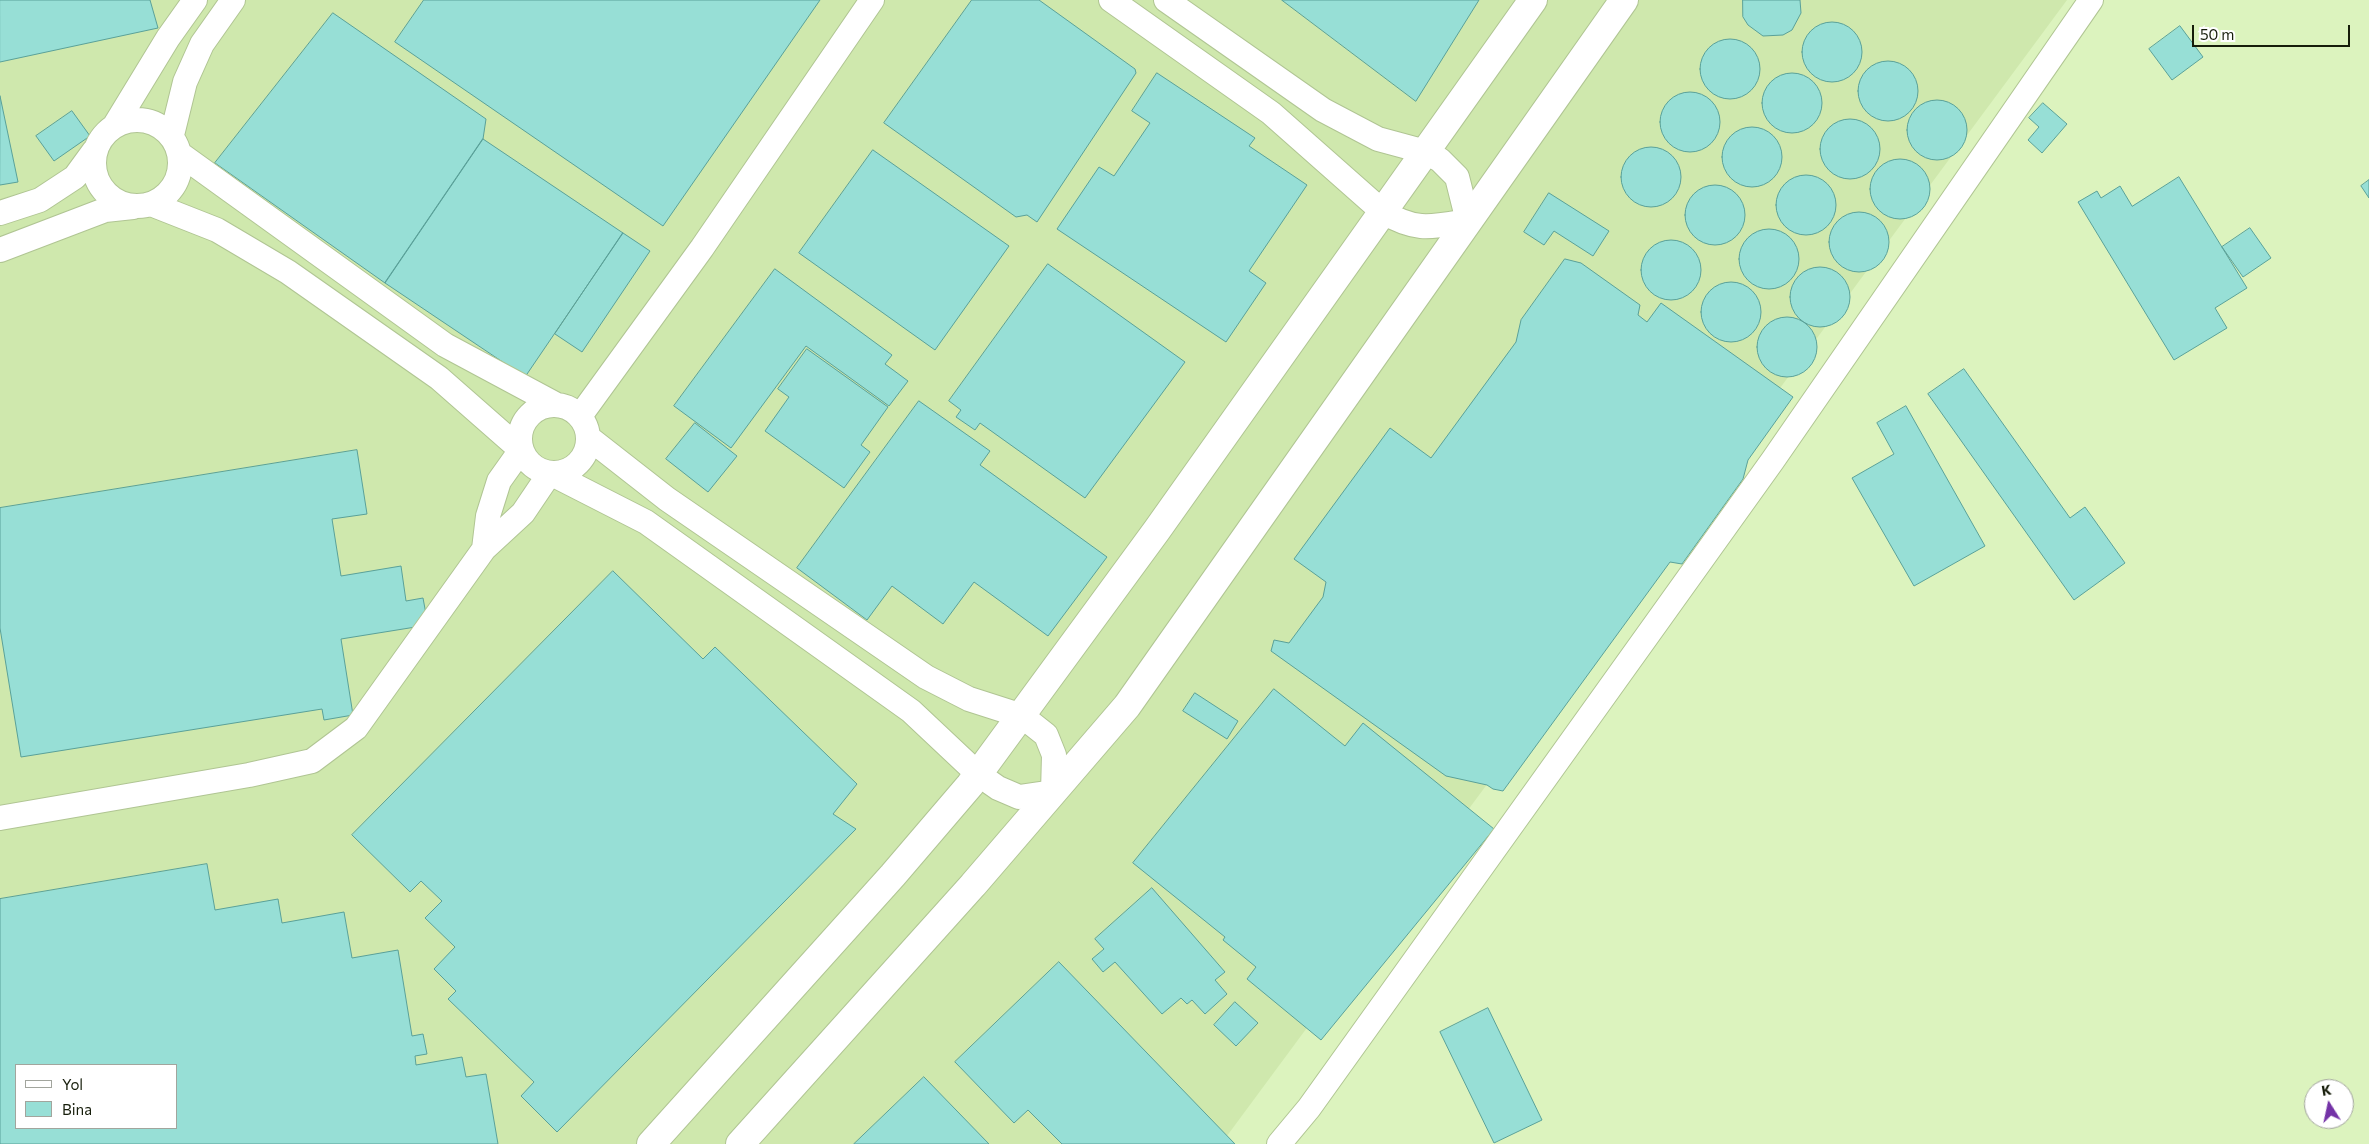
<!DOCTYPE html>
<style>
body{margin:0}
#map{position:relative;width:2369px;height:1144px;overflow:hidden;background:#dcf3be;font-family:Commissioner,sans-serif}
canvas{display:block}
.legend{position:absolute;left:15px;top:1064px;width:162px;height:65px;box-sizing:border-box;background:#fff;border:1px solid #a2a59d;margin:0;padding:6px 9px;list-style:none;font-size:15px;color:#161d0a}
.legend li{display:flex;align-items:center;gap:10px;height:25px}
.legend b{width:25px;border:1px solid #a2a59d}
.north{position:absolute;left:2304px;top:1079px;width:50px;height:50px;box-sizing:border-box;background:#fff;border:1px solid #a2a59d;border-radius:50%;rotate:350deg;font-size:14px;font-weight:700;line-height:20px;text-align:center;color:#161d0a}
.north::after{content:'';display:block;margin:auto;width:18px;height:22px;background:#7433a7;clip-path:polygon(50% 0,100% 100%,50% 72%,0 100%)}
.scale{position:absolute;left:2192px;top:25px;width:158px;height:22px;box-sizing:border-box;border:2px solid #161d0a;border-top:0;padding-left:6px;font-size:15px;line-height:18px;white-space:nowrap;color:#161d0a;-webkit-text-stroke:4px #fff;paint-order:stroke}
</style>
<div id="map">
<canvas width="2369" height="1144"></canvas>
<ul class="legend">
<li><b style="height:6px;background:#fff"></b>Yol</li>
<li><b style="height:14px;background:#97dfd6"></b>Bina</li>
</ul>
<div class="north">K</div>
<div class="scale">50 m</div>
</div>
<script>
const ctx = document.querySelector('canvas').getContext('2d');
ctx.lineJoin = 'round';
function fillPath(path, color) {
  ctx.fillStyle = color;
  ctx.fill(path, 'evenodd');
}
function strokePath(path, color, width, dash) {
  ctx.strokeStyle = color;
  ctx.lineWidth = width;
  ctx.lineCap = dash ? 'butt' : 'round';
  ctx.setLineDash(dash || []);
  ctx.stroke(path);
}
fillPath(new Path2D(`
 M0,0H2067L1221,1144H0ZM16,1065H176V1128H16Z`), '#cfe8ad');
const building = new Path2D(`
 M0,0H150L158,28L0,62Z
 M424,0H820L663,226L395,42Z
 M972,0H1039L1135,69L1136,73L1037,222L1027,215L1016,217L884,123Z
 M1282,0H1479L1416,101Z
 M1743,0H1800L1801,13L1792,30L1783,35L1763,36L1748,25L1743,17Z
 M333,13L486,119L483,139L385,283L215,163Z
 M1802 52a30 30 0 1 1 60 0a30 30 0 1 1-60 0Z
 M2180,26L2203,57L2172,80L2149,49Z
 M1700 69a30 30 0 1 1 60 0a30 30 0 1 1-60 0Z
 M1858 91a30 30 0 1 1 60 0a30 30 0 1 1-60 0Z
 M1157,73L1255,138L1249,146L1307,185L1249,271L1266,283L1226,342L1057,229L1099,167L1114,176L1150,123L1132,111Z
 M1762 103a30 30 0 1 1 60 0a30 30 0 1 1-60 0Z
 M1660 122a30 30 0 1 1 60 0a30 30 0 1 1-60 0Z
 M0,96L18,182L0,185Z
 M1907 130a30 30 0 1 1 60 0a30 30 0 1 1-60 0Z
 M2043,103L2067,124L2042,153L2028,140L2039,127L2029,118Z
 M72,111L90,136L54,161L36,136Z
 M1820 149a30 30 0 1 1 60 0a30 30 0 1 1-60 0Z
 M1722 157a30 30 0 1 1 60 0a30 30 0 1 1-60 0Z
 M483,139L623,233L525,377L385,283Z
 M1621 177a30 30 0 1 1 60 0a30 30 0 1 1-60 0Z
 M873,150L1009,246L935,350L799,253Z
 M1870 189a30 30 0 1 1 60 0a30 30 0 1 1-60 0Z
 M1776 205a30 30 0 1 1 60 0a30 30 0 1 1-60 0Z
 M2179,177L2247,288L2215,308L2227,328L2174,360L2078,202L2097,191L2101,198L2120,186L2132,206Z
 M2369,180V198L2361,186Z
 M1685 215a30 30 0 1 1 60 0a30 30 0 1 1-60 0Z
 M1549,193L1609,231L1593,256L1554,231L1544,245L1524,232Z
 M1829 242a30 30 0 1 1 60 0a30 30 0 1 1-60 0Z
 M2250,228L2271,258L2243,277L2222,247Z
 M1739 259a30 30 0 1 1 60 0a30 30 0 1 1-60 0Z
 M623,233L650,251L582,352L555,334Z
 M1641 270a30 30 0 1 1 60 0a30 30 0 1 1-60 0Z
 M1565,259L1581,263L1640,305L1638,315L1647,322L1661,303L1793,397L1748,460L1743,479L1682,564L1670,562L1503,791L1493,789L1487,785L1446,776L1271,651L1274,640L1289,643L1323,597L1326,582L1294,559L1390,428L1431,458L1516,342L1521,320Z
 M1048,264L1185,362L1085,498L980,423L975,430L956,417L961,410L949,401Z
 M1790 297a30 30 0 1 1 60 0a30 30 0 1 1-60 0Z
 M775,269L892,355L885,364L908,381L889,406L806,346L731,448L674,406Z
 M1701 312a30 30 0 1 1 60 0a30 30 0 1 1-60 0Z
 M1757 347a30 30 0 1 1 60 0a30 30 0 1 1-60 0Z
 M807,349L888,407L861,445L870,452L844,488L765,431L789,397L778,389Z
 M1964,369L2070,518L2085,507L2125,563L2074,600L1928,394Z
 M919,401L990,451L980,465L1107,557L1048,636L974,582L943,624L892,586L867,620L797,568Z
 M1906,406L1985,546L1914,586L1852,478L1894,454L1877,423Z
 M695,423L737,456L708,492L666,459Z
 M357,450L367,514L332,519L341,576L401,566L406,601L423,598L428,625L341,639L353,715L324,720L322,709L21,757L0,628V508Z
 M613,571L703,659L715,647L857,784L833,814L856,829L557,1132L521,1096L534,1082L448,999L456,991L434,969L455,947L425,918L442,901L421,881L410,892L352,835Z
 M1274,689L1345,746L1363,723L1494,829L1321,1040L1247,979L1256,967L1223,940L1225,937L1133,863Z
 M1195,693L1238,721L1227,739L1183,711Z
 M207,864L215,910L278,899L282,923L344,912L352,958L398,950L412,1036L423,1034L427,1054L415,1056L416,1065L462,1057L466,1077L486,1074L498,1144H0V899ZM16,1065H176V1128H16Z
 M1152,888L1225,972L1215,980L1227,994L1205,1014L1192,1000L1187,1004L1181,998L1162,1014L1115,962L1103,972L1092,959L1104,949L1095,939Z
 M1059,962L1235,1144H1062L1028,1110L1014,1123L955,1062Z
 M1235,1002L1258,1023L1236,1046L1214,1025Z
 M1488,1008L1542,1120L1494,1143L1440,1032Z
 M924,1077L989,1144H854Z`);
fillPath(building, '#97dfd6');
strokePath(building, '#5aa199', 1);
const minor = new Path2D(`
 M1111,0L1271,113L1383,212C1417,232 1431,227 1468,221L1457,177L1440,160L1426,152L1378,139L1323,110L1166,0
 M94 163a43 43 0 1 1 86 0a43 43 0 1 1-86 0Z
 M115,125L168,38L195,0
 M172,135L185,82L202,44L233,0
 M180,154L445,345L555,404
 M151,204L217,230L288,272L439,378L521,450L499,481L488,516L484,549
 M0,213L40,200L75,177L94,151
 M0,250L105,210L133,207
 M520 439a34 34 0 1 1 68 0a34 34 0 1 1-68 0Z
 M580,416L702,248L872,0
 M0,818L249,775L312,761L356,728L484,549L523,513L550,473L646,522L911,711L978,774L998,788L1019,797L1053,792L1054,755L1046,735L1022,716L969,699L926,677L667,499L589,438
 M1279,1144L1309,1108L1773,460L2091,0`);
const tertiary = new Path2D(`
 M651,1144L893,875L970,785L1157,530L1533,0
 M740,1144L973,885L1127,706L1624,0`);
strokePath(minor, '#b0c593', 26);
strokePath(tertiary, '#b0c593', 30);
strokePath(minor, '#fff', 24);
strokePath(tertiary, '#fff', 28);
</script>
